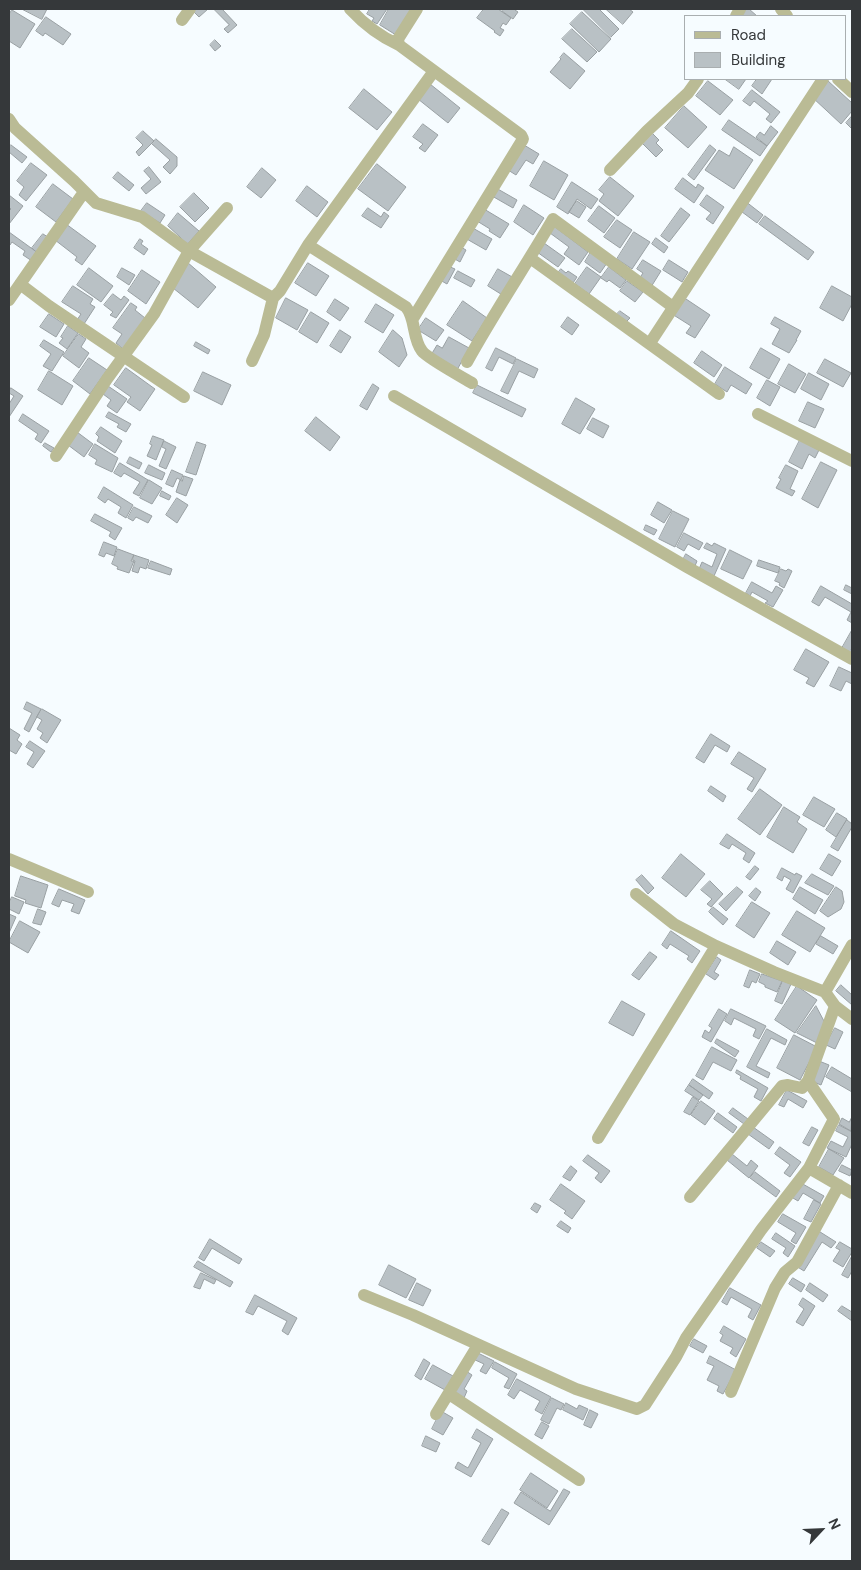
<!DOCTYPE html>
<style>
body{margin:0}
#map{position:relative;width:861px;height:1570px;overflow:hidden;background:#f6fcff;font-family:"DM Sans",sans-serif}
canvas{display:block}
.frame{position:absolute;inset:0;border:10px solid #35383a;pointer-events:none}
.legend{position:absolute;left:684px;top:15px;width:162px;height:65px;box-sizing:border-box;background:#f6fcff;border:1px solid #a9aeb0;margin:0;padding:6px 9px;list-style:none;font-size:15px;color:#35383a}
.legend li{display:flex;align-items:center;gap:10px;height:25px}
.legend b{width:25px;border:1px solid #a9aeb0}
.north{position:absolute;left:796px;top:1505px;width:50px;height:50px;-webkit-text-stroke:4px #f6fcff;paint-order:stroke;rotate:65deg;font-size:14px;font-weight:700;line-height:20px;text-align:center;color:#35383a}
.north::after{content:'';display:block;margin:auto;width:18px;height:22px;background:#35383a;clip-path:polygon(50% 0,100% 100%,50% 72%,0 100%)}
</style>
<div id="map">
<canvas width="861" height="1570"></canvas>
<div class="frame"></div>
<ul class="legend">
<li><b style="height:6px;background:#babb95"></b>Road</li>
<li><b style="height:14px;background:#b9c1c5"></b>Building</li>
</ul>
<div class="north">N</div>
</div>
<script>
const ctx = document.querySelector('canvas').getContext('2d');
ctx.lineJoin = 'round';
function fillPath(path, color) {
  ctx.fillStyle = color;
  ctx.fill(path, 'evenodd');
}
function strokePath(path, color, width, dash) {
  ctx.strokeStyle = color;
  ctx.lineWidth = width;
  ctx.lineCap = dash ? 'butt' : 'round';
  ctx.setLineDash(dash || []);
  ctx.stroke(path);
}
const building = new Path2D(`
 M22,9H47L42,19Z
 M193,9H208L199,17L192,10Z
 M214,9H222L237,25L228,33L224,29L229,25Z
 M370,9H387L377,24L372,21L374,18L367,14Z
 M389,9H413L396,35L380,25Z
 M484,9H498L511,18L506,25L503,23L500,28L504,30L500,36L494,32L495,31L477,18Z
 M504,9H516L515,10L518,12L513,19L502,11Z
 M583,9H599L619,29L611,37Z
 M606,9H629L633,12L623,24Z
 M747,9H749L757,16H740Z
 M12,10L35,24L20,48L9,41V15Z
 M582,12L611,39L599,52L570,24Z
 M46,17L71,34L63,45L45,33L43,36L36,31Z
 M572,29L597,52L587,62L562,39Z
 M215,40L221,46L215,51L210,45Z
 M564,53L585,71L570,89L550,72L561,59L560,58Z
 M725,79H746L739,89Z
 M757,79H772L762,94L752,86Z
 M827,80L852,103V111L841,124L812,97Z
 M708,81L733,100L720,115L696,96Z
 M430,84L460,108L448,123L418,99Z
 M364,89L392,112L377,130L349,108Z
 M752,90L780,112L771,123L766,119L770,114L754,101L750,106L743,101Z
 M684,106L707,127L688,148L665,128Z
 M852,116V129L846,123Z
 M729,120L767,146L760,156L722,130Z
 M423,124L438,135L425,152L419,148L423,144L413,137Z
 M771,126L778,132L767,146L756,137L760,132L764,135Z
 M143,131L154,141L139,156L136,152L143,145L136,138Z
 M653,134L659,140L656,143L663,150L656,157L643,144Z
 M156,139L177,157V166L170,174L163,167L170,160L152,144Z
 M11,145L27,157L22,163L9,152V147Z
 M524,145L539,154L533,164L526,160L516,175L508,170Z
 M710,145L716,150L694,180L688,175Z
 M734,147L753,160L734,189L705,170L719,150L729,156Z
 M544,161L568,175L554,200L530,186Z
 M31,163L47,175L26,201L19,195L24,187L17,181Z
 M377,164L406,187L388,211L358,189Z
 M149,167L161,182L146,194L141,188L151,179L144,171Z
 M262,168L276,180L261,198L247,187Z
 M118,172L134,185L129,191L113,178Z
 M610,177L634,196L618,216L599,201L604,194L599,190Z
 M683,178L696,188L698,184L704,188L694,203L675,189Z
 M572,182L598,199L591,209L577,199L568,214L557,207Z
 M53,184L73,199L56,222L36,207Z
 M307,186L328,202L317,217L296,201Z
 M496,188L517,200L513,208L492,196Z
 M194,193L209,208L195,222L180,207Z
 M9,195L23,206L9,224V211L11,209L9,207Z
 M707,195L724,207L713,224L706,219L711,213L700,205Z
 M577,201L586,207L579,218L569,212Z
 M745,201L763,215L757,223L738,209Z
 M147,203L165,215L160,223L141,211Z
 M524,205L544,218L533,235L514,222Z
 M599,206L615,218L604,233L588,221Z
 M368,208L381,217L384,212L389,216L381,228L362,216Z
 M681,208L690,215L669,242L661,236Z
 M484,209L509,224L500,238L489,231L490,229L477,221Z
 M178,213L199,231L185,247L181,238L168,226Z
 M765,216L814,252L808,260L759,224Z
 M617,220L632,230L620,248L604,237Z
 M66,224L96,246L82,265L75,260L77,257L55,240Z
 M471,227L492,239L486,250L465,238Z
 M555,227L588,252L579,265L564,254L569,247L550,233Z
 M9,232L38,253L32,261L23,255L25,251L12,242L10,245L9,244Z
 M634,232L650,242L632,269L617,259Z
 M43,234L48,237L36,252L32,248Z
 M656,238L668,247L664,253L652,244Z
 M140,239L143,241L141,244L148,249L144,255L134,248Z
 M544,243L565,258L558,267L537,252Z
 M459,246L466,250L460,262L453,258Z
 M591,252L607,263L600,273L585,262Z
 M643,260L661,271L651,287L639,279L643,273L637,269Z
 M669,260L688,272L682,282L663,270Z
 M187,262L216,287L198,308L173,288Z
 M308,263L329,276L316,296L295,283Z
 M448,266L455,269L447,284L440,280Z
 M587,267L601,277L589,294L575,284Z
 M609,267L626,280L620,288L609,280L607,282L601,278Z
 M89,268L113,286L101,302L77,285Z
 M122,268L135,275L129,285L117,277Z
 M498,269L514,278L504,296L488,286Z
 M561,269L566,273L568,271L577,277L573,283L558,273Z
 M142,270L160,282L146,304L128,291Z
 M458,271L475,280L471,287L454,278Z
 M627,281L643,292L635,302L620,291Z
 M73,286L93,299L90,304L95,307L84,324L77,320L81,314L62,302Z
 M832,286L852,297V304L843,321L820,308Z
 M113,294L121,300L124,296L129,300L116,318L110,315L113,312L104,305Z
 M683,297L710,315L695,338L686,333L691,326L672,314Z
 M286,298L308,310L297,330L276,318Z
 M335,299L349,308L340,321L327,312Z
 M463,301L487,318L472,341L447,325Z
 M131,303L137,307L135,310L145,318L123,349L116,343L122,334L113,328Z
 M376,304L394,315L383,333L365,322Z
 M620,311L630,318L626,322L616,315Z
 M311,312L329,323L317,343L299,332Z
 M49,314L64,324L56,337L40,327Z
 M568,317L579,325L572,335L561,327Z
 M775,317L801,331L796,340H797L789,353L772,344L780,329L771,324Z
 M426,318L444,330L436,341L418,330Z
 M68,326L78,333L67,349L59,343L63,338L61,337Z
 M340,330L351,337L341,353L330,346Z
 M393,330L402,338L407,355L399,367L379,352Z
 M79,334L86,339L81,347L89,353L79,368L63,356Z
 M449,337L469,348L457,370L431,355L437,345L442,348Z
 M44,340L64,352L52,371L43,366L51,354L40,346Z
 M196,342L210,350L208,354L194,346Z
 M496,348L516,358L513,364L499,357L492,371L486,368Z
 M761,348L780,359L769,379L750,368Z
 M702,351L722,365L714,377L694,363Z
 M89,358L107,370L90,394L73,381Z
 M517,359L538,369L534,378L519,371L508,394L501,391Z
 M825,359L851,373L843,387L817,373Z
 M789,364L806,374L795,393L778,384Z
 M725,367L752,384L746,394L731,385L727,392L715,384Z
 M126,368L155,389L140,411L127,402L131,397L114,385Z
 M49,371L73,386L62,405L38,390Z
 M203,372L231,385L222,405L194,391Z
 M809,373L829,384L821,400L801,389Z
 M767,380L780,387L770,406L757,398Z
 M373,384L379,388L367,410L360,406Z
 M477,385L526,409L522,417L473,393Z
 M108,386L127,399L117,413L107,406L111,400L103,394Z
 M11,388L23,396L9,417V404L14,396L9,393Z
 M576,398L595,409L580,434L562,424Z
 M808,402L824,409L815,428L799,421Z
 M109,412L131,424L126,432L117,427L119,424L106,417Z
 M23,414L49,431L41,443L35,439L38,434L19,421Z
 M316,417L340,437L330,451L305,431Z
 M593,418L609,426L603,438L587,429Z
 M101,427L122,441L115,453L97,441L99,437L96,434Z
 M77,432L93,444L84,457L68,445Z
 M153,436L164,440L156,460L147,456L152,445L150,444Z
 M800,440L819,450L815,458L809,454L802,469L789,462Z
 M164,441L176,447L166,469L159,466L166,449L162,447Z
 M197,442L206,445L196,475L186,472Z
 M45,443L54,448L51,452L43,446Z
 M95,444L118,458L112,472L95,464L97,460L89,455Z
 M130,457L142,463L139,469L127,463Z
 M821,462L837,470L818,508L802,499Z
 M120,463L148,480L139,496L133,493L140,482L124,473L121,477L114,473Z
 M149,465L165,473L162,480L145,473Z
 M786,465L798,471L790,489L795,491L792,496L776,488L781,479L779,478Z
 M172,470L183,475L181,480L177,478L173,487L166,484Z
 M184,476L193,479L186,496L176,492L180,480L182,481Z
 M149,480L162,488L152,504L140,498Z
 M104,487L133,505L126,518L118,513L121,507L108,499L105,503L98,498Z
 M162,491L171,496L169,500L160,496Z
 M177,498L188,505L177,523L166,515Z
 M658,502L672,510L664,523L651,515Z
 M134,507L152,516L148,523L136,517L133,521L128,518Z
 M673,511L689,519L675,547L659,539Z
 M95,514L122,528L115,540L109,536L111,532L91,521Z
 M646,525L657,530L654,535L644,530Z
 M684,533L703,543L699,550L688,544L684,551L677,547Z
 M104,542L117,547L114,556L106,553L104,557L99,555Z
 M707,543L712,546L714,543L726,549L714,576L699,569L702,562L712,567L717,554L704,548Z
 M118,549L134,555L131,561H134L129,573L117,569L118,567L112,564Z
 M730,550L752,561L743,579L721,569Z
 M686,554L697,561L695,566L683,560Z
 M134,555L149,560L146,569L140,567L138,573L132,571L135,561L133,560Z
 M759,560L780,567L778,573L757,566Z
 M151,561L172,569L170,575L148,568Z
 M781,569L786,571L788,569L792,571L784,588L779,585L780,583L775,581Z
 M752,582L772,593L776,586L783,590L773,607L765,603L768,601L752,592L750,596L746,593Z
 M846,585L852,588V594L844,590Z
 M821,586L852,604V623L847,620L851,612L825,597L819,606L812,602Z
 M852,630V648L851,650L852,651V656L841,650Z
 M806,649L829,662L814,687L806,683L809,678L794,670Z
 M839,667L852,673V684L846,681L841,691L830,686Z
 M27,702L41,709L29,732L24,729L32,713L24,709Z
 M42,709L61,720L47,743L40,738L43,733L37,729L42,720L37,717Z
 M9,728L20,735L17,740L22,744L16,754L9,750Z
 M711,734L730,746L727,752L715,745L704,763L696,758Z
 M30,741L45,751L33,768L27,764L34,752L26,747Z
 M739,752L766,769L752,792L747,789L754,778L731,764Z
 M711,786L726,796L723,802L708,791Z
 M760,789L782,805L760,835L738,819Z
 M814,797L835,809L824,827L803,815Z
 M784,807L800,817L797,822L807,829L793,853L767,837Z
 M837,813L847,819L836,837L826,830Z
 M847,820L852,824V827L838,851L831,847Z
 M727,834L755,853L749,863L743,859L746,853L732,844L729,849L720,844Z
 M681,854L705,874L686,897L662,878Z
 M829,854L841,861L832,876L820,869Z
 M755,866L759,869L750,880L746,877Z
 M782,868L795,875L796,873L802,876L793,893L786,889L791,880L784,876L782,881L777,878Z
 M812,874L834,886L828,895L805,883Z
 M642,875L654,888L648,894L636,880Z
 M21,876L48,885L41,908L25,903L26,900L15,896Z
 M710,881L723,894L711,907L707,904L712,899L701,890Z
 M737,887L743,892L726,911L719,904Z
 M800,887L823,900L815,914L793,899Z
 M836,887L842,891L844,902L841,909L828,917L820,911Z
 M756,888L761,892L755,901L749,896Z
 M59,889L85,900L79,914L71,911L74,904L62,900L59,907L52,904Z
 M12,897L24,902L19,914L9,909V903Z
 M752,902L770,913L754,938L736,926Z
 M713,907L728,919L723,925L709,912Z
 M38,909L46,912L41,925L33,923Z
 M797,911L825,928L810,952L782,935Z
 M9,914L16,917L9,933Z
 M20,921L40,932L28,953L9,942Z
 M671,931L700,951L692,963L687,959L689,956L670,944L667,949L662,945Z
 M821,936L838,946L833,954L816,944Z
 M777,941L796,952L788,965L770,953Z
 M650,952L657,957L639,980L632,975Z
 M717,957L721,960L714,972L719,975L715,980L706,974Z
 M750,970L760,974L756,983L752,981L749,988L744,986Z
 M762,974L782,981L777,992L765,987V985L759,982Z
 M783,981L791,984L782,1004L775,1001Z
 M841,985L852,995V1005L836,991Z
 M797,986L817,1000L795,1033L775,1020Z
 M622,1001L645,1014L633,1036L609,1023Z
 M816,1006L825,1023L817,1043L797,1033Z
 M719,1009L727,1014L711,1042L702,1037L705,1030L709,1033L712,1028L709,1026Z
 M731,1009L766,1026L759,1039L753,1036L756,1029L734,1018L731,1025L725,1021Z
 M835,1028L843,1032L835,1049L826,1045Z
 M767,1029L787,1040L785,1045L771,1038L756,1066L770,1073L768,1078L747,1067Z
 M794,1035L817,1047L800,1080L777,1068Z
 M717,1039L739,1051L735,1057L715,1043Z
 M712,1047L737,1060L731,1071L713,1062L703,1080L696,1076Z
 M819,1061L829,1065L821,1085L811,1081Z
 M832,1067L852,1079V1092L826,1077Z
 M737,1070L768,1088L761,1101L754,1097L758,1089L740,1079L741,1076L736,1073Z
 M693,1079L713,1093L709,1099L689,1085Z
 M689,1085L703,1095L699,1100L685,1091Z
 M787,1090L807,1101L803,1108L788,1099L784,1107L779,1105Z
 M693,1097L699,1101L690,1115L684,1112Z
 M701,1101L715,1111L705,1125L691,1115Z
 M733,1108L748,1119L744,1124L729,1113Z
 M718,1113L737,1127L733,1133L714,1119Z
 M852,1117L851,1131L839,1124L842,1118L849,1122Z
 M839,1125L852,1132V1144L846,1157L827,1148L831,1141L843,1147L848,1137L836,1131Z
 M753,1127L774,1142L769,1149L748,1134Z
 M812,1127L818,1130L809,1146L803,1143Z
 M780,1147L801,1162L790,1177L784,1173L790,1165L775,1154Z
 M829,1149L844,1158L833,1175L819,1167Z
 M732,1154L747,1166L751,1160L758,1166L749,1178L727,1160Z
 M588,1155L610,1171L601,1183L595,1178L599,1173L583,1161Z
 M842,1165L852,1170L850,1176L839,1171Z
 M571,1166L577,1171L570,1181L563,1177Z
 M755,1172L780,1191L776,1197L750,1178Z
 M801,1183L824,1196L820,1203L803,1193L798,1201L793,1198Z
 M561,1184L585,1201L572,1219L564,1213L566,1211L550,1200Z
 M814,1200L821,1204L811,1222L804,1219Z
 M535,1203L541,1206L537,1213L531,1209Z
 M783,1214L806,1227L796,1244L791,1241L796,1233L778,1222Z
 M561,1221L571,1228L568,1233L557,1226Z
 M817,1230L836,1242L831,1248L822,1242L804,1271L796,1266Z
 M776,1233L795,1246L788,1257L783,1253L786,1248L772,1239Z
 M210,1239L242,1259L239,1264L212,1248L204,1261L199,1258Z
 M761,1242L775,1251L770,1257L757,1248Z
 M840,1242L852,1249V1252L843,1267L833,1261L840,1250L836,1248Z
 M852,1256V1271L848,1278L842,1275Z
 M198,1261L233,1282L230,1287L194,1267Z
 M389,1265L416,1279L406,1298L379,1285Z
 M201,1273L216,1280L214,1284L204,1279L200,1289L194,1287Z
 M793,1278L805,1285L801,1292L789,1284Z
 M417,1283L431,1290L423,1306L409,1300Z
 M810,1283L828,1295L823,1302L806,1290Z
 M730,1288L761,1305L753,1320L748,1317L752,1309L731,1297L727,1305L722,1302Z
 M255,1295L297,1318L288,1335L282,1331L287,1321L258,1306L253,1315L246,1312Z
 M803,1298L815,1306L803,1326L796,1322L804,1309L799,1305Z
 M842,1306L852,1312V1321L838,1311Z
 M724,1326L746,1339L736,1357L730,1353L733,1348L720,1341L723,1335L720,1333Z
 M694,1339L707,1346L703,1353L690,1346Z
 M476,1352L494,1361L486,1374L480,1371L484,1364L473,1359Z
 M710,1356L736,1370L723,1394L717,1391L719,1386L707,1380L714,1366L707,1363Z
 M424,1359L430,1363L421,1380L415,1376Z
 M495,1362L517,1374L509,1389L504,1387L509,1378L492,1368Z
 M433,1365L453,1376L445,1390L425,1379Z
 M466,1371L472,1375L464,1389L467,1391L464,1398L454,1392Z
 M517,1379L551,1397L542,1414L535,1410L540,1401L520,1390L514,1399L508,1395Z
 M552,1398L564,1404L561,1410L557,1408L549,1424L541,1420Z
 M566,1403L577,1409L579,1405L588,1409L583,1420L563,1410Z
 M590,1410L598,1414L591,1428L584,1425Z
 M441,1411L453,1418L443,1435L432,1429Z
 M542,1422L549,1426L542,1439L535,1435Z
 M477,1429L493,1439L471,1477L455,1468L458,1462L468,1468L481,1443L472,1438Z
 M426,1436L440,1443L436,1452L422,1446Z
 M531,1473L558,1491L547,1508L520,1490Z
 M564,1489L570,1492L549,1525L514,1503L521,1492L550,1511Z
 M502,1509L509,1513L489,1545L482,1541Z`);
fillPath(building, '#b9c1c5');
strokePath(building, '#99a0a3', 1);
strokePath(new Path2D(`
 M350,9C363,23 381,37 399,45
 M781,9L787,16
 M736,16L740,9
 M182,20L190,9
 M838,79L852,92
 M9,119L15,128L74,181L96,203L142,217L189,251L273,298L280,291L308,245L434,71
 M610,170L647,131L688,93L698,79
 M308,245L406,307C416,319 412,338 422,351C427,358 462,377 472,383
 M530,258L719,394
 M20,284L49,306L184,397
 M9,300L84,192
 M412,320L523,139L521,135L399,45L398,39L417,9
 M650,343L823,79
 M252,361L264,335L273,298
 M467,362C494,313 525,267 553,219L673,307
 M394,396L687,567L852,659
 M758,414L852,461
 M56,456L107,379L154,314L189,251L227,208
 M9,859L88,892
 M825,992L852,945
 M835,1006L852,1019
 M598,1138L716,946
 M809,1168L852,1193
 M690,1197L782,1086L788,1085L802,1088L808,1081
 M364,1295L413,1315L576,1389L637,1409L645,1405L676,1357L686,1338L761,1230L809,1168L834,1119L808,1081L835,1006L825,992L774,972L716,946L674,924L636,894
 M731,1392L775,1288L785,1272L797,1262L839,1185
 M449,1394L579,1480
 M436,1414L478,1345`), '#babb95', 12);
</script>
